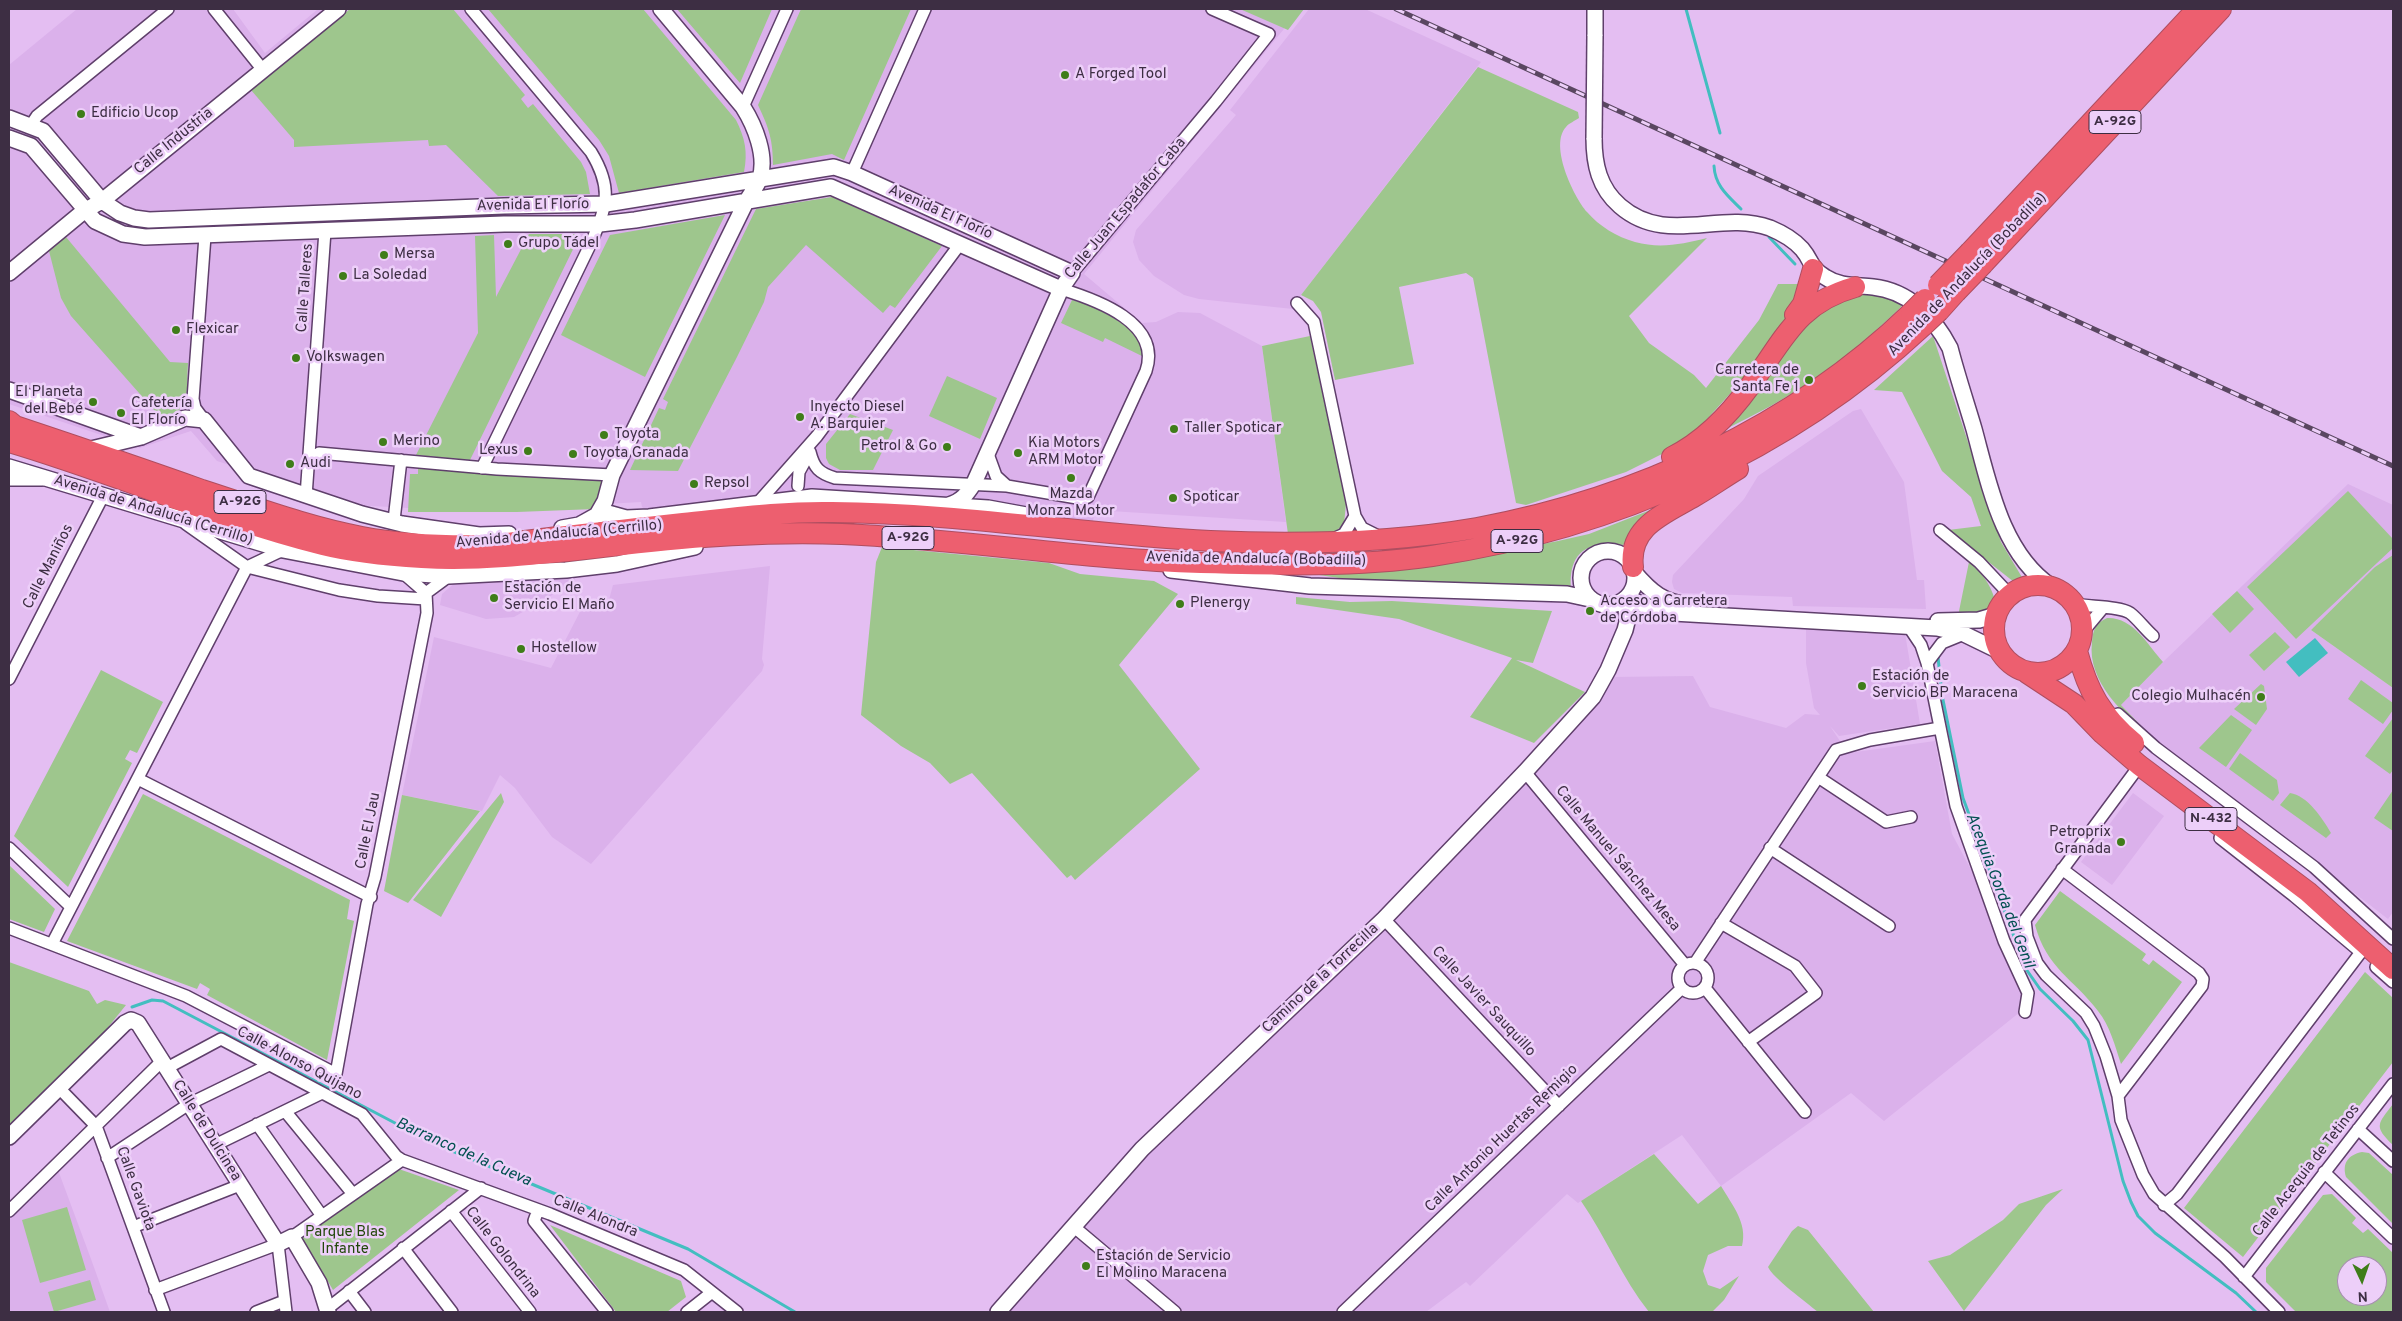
<!DOCTYPE html>
<meta charset="utf-8">
<style>
body{margin:0}
#map{position:relative;width:2402px;height:1321px;overflow:hidden;background:#e4bef2;font-family:Overpass,sans-serif}
canvas{display:block}
.frame{position:absolute;inset:0;border:10px solid #3d2e43;pointer-events:none}
.north{position:absolute;left:2337px;top:1256px;width:50px;height:50px;box-sizing:border-box;background:#edcff9;border:1px solid #a78fb0;border-radius:50%;rotate:177deg;font-size:14px;font-weight:700;line-height:20px;text-align:center;color:#3d2e43}
.north::after{content:'';display:block;margin:auto;width:18px;height:22px;background:#3f7d19;clip-path:polygon(50% 0,100% 100%,50% 72%,0 100%)}
</style>
<div id="map">
<canvas width="2402" height="1321"></canvas>
<div class="frame"></div>
<div class="north">N</div>
</div>
<script>
const ctx = document.querySelector('canvas').getContext('2d');
ctx.lineJoin = 'round';
function fillPath(path, color) {
  ctx.fillStyle = color;
  ctx.fill(path, 'evenodd');
}
function strokePath(path, color, width, dash) {
  ctx.strokeStyle = color;
  ctx.lineWidth = width;
  ctx.lineCap = dash ? 'butt' : 'round';
  ctx.setLineDash(dash || []);
  ctx.stroke(path);
}
function write(font, color, halo, rows, align = 'center') {
  ctx.font = font + ' Overpass,sans-serif';
  ctx.lineWidth = 5;
  ctx.setLineDash([]);
  ctx.textBaseline = 'middle';
  ctx.strokeStyle = halo;
  ctx.fillStyle = color;
  for (const [text, x, y, turn = 0] of rows) {
    ctx.save();
    ctx.translate(x, y);
    ctx.rotate((+turn || 0) * Math.PI / 180);
    ctx.textAlign = isNaN(turn) ? turn : align;
    if (halo) ctx.strokeText(text, 0, 0);
    ctx.fillText(text, 0, 0);
    ctx.restore();
  }
}
fillPath(new Path2D(`
 M77,9H233L265,53L318,9H1255L1288,24L1084,274L1142,323L1156,322L1178,312L1200,313L1262,346L1286,522L1094,510L1093,523L1072,521L1043,512L893,492L743,496L742,502L650,513L642,507L641,502L588,505L408,508L354,505L217,461L191,431L140,448L9,404V65Z
 M1309,9H1365L1481,62L1301,295L1293,309L1199,299L1184,295L1154,276L1139,260L1133,242L1136,230L1236,115L1230,110Z
 M1861,409L1904,482L1917,580H1924L1926,609L1793,606L1792,597L1682,593L1674,589L1672,582L1673,575L1744,499L1758,476L1853,411Z
 M2348,484L2393,505V555L2311,630L2393,688V912L2388,919L2152,737L2121,705L2163,662Z
 M770,566L762,659L764,665L762,671L591,864L552,837L515,788L500,775L482,811L402,795L434,637L551,668L584,604L606,611L613,585Z
 M574,573L575,582L514,617L486,619L440,605L442,594L457,581Z
 M1806,627L1905,633L1920,724L1839,736L1830,726L1848,753L1935,741L1952,834L2007,937L2025,1008L1884,1121L1851,1093L1721,1186L1682,1135L1578,1203L1567,1194L1470,1286L1466,1282L1426,1312H1009L1146,1151L1280,1029L1336,974L1612,677L1693,676L1710,707L1786,728L1805,714L1820,715L1814,708L1806,663Z
 M2133,793L2164,816L2112,885L2081,862Z
 M58,1170L91,1259L110,1312H9V1218Z`), '#dbb1eb');
fillPath(new Path2D(`
 M350,9H453L525,95L521,99L528,108L533,104L581,162L586,172L590,194L498,196L446,145L429,146L428,140L294,147V140L251,90Z
 M488,9H643L736,120C745,138 748,152 744,172L619,193L609,156L599,140Z
 M677,9H772L740,83Z
 M801,9H911L844,160L832,154L773,165C773,140 769,128 758,105Z
 M1240,9H1304L1288,30Z
 M1478,67L1578,112L1579,118C1575,121 1569,123 1566,127C1549,145 1573,196 1587,212C1599,226 1617,237 1635,242C1660,249 1683,244 1707,238L1629,316L1649,343L1694,375L1706,388L1759,320L1778,284H1803L1790,314L1738,385L1697,430L1670,450L1626,472L1526,505L1516,503L1473,278L1466,273L1399,287L1414,364L1335,380L1321,312L1313,301L1301,295Z
 M832,197L942,246L895,308L890,305L883,313L806,245L768,287L764,302L737,357L678,471L630,470L659,408L665,410L668,402L663,399L756,209Z
 M725,215L645,377L561,335L610,235Z
 M529,234H577L579,237L470,460L416,455L478,333L475,236L494,235L496,297Z
 M66,237L170,362L188,363C186,389 192,408 164,421L162,419L71,316L61,298L49,251Z
 M1871,293L1889,297L1903,305C1848,359 1792,399 1721,431L1807,322L1851,294Z
 M1072,300C1090,304 1127,322 1138,338C1142,343 1143,350 1144,357L1105,338L1103,342L1061,323Z
 M1310,336L1346,504L1344,524L1335,532L1329,534H1288L1262,346Z
 M1933,336L2001,542L2023,579L2014,582L1948,530L1981,526L1971,497L1942,471L1902,392L1874,390Z
 M947,376L997,398L980,439L929,416Z
 M850,414L893,430L873,470H840L829,464L826,458V444Z
 M418,468L601,481V490L595,509L517,512H408L410,474H418Z
 M2348,491L2393,539V548L2296,639L2247,587Z
 M1671,502L1635,528L1623,545C1590,540 1568,551 1571,588L1359,581L1319,575L1383,571L1452,562L1558,541L1589,534Z
 M882,547L1049,563L1080,574L1154,581L1178,594L1119,665L1200,769L1075,880L1071,875L1067,878L972,773L950,784L930,763L901,746L861,715L876,562Z
 M2393,555V688L2311,630L2375,567Z
 M1969,562C1982,573 1990,583 1995,600L1988,611L1958,616Z
 M2237,591L2254,609L2230,633L2212,614Z
 M1296,597L1350,602L1392,601L1552,611L1533,663L1516,660L1585,692L1534,743L1470,717L1512,658L1399,619L1296,604Z
 M2107,618C2133,617 2147,644 2163,662L2121,705L2152,737L2151,739C2124,714 2087,682 2092,642C2093,629 2096,623 2107,618Z
 M2275,632L2290,647L2264,671L2249,655Z
 M101,670L163,702L137,753L130,750L125,759L132,763L68,887L14,836Z
 M2361,680L2393,703V710L2383,724L2348,699Z
 M2261,684L2264,686L2267,709L2256,725L2234,709Z
 M2231,715L2252,730L2226,767L2199,748Z
 M2393,718V770L2390,774L2365,756Z
 M2240,753L2277,780L2279,793L2273,801L2229,769Z
 M2393,790V831L2374,818Z
 M501,793L504,802L441,917L413,900Z
 M2290,793C2307,795 2323,819 2331,833L2326,838L2280,805Z
 M143,794L350,900L347,919L354,921L327,1060L207,995L210,989L200,983L197,989L67,941Z
 M402,795L480,811L408,903L384,891Z
 M9,865L55,909L44,932L9,919Z
 M2060,891L2146,954L2142,960L2149,965L2153,960L2182,982L2121,1064C2115,1046 2110,1026 2098,1011C2073,978 2047,969 2035,925Z
 M9,962L89,991L97,1004L105,1000L126,1005L97,1041L9,1130Z
 M2365,972L2393,998V1062L2243,1257L2184,1208Z
 M2393,1104V1145C2373,1126 2378,1124 2393,1104Z
 M2362,1152L2369,1153L2393,1175V1224L2346,1177C2342,1163 2348,1155 2362,1152Z
 M1654,1154L1698,1204L1721,1186C1732,1205 1748,1223 1742,1246H1728L1708,1255L1703,1271L1708,1285L1720,1289L1739,1276L1724,1300L1712,1312H1649C1622,1278 1606,1237 1581,1201Z
 M396,1168L459,1190L333,1290L301,1236Z
 M2063,1189L2046,1205L1964,1311L1928,1261L1950,1255L2003,1220L2019,1204Z
 M2332,1194L2356,1218L2352,1223L2363,1233L2368,1229L2393,1253V1312H2296L2266,1282V1268L2323,1195ZM2347,1266H2377V1296H2347Z
 M67,1207L86,1270L40,1283L22,1220Z
 M550,1225L681,1281L686,1297L667,1312H616Z
 M1798,1226L1808,1230L1874,1312H1818C1806,1302 1773,1278 1768,1267L1792,1231Z
 M90,1280L96,1300L54,1312L48,1292Z`), '#9ec68d');
fillPath(new Path2D(`
 M2315,638L2328,653L2299,677L2286,662Z`), '#43bec0');
strokePath(new Path2D(`
 M1686,9L1720,133
 M1714,166C1715,186 1728,196 1741,209
 M1769,237L1795,264
 M1938,657L1942,695L1963,798L2026,969L2040,989L2073,1021L2088,1040L2123,1181L2131,1202L2138,1216L2155,1233L2236,1293L2256,1312
 M132,1007L152,1000L163,1001L433,1143L688,1249L795,1312`), '#43bec0', 3);
const street = new Path2D(`
 M214,9L263,70
 M471,9L591,152C613,188 607,206 591,243L482,468
 M743,107L787,9
 M31,125L37,116L168,9
 M852,173L925,9
 M1072,273L1216,101L1269,34L1212,9
 M1297,303L1314,322L1355,516L1362,528L1380,537
 M204,420L195,408L193,399L205,236
 M810,452C814,468 819,473 835,478L1007,486L1083,499L1088,497L1146,371C1162,323 1097,300 1061,289
 M988,454L996,476L1007,486
 M309,461L319,453L497,469L612,475
 M9,480H42
 M798,486L799,472L810,452
 M306,496L325,231
 M756,505L817,436L960,244
 M394,520L401,460
 M186,524L247,567L339,590L378,596L426,599
 M1940,530L1979,562L2010,595
 M1333,539L1344,534L1355,516
 M247,567L283,550
 M426,593L449,576
 M2075,604C2089,607 2120,606 2130,613C2138,619 2145,629 2153,636
 M1909,627L1921,645L1927,663L1956,806L2004,941L2028,993L2025,1012
 M2082,633L2102,609
 M1927,663L1942,643L1964,634
 M9,679L103,496
 M2118,714L2156,748L2314,867L2393,939
 M1525,772L1685,965
 M2134,773L2025,920L2027,937L2037,963L2046,975L2086,1013L2094,1026L2106,1056L2118,1096L2121,1120L2143,1175L2154,1194L2225,1257L2279,1312
 M1818,777L1886,822L1911,817
 M138,779L371,897
 M2220,838L2294,896L2357,949
 M9,848L71,907
 M1770,848L1889,926
 M2062,869L2199,973L2203,979L2202,986L2118,1096
 M1384,919L1559,1106
 M1721,923L1795,966L1816,993L1748,1042
 M9,928L186,996L336,1074L367,904L375,877L427,613L426,593L403,573
 M52,944L247,567
 M1678 978a15 15 0 1 1 30 0a15 15 0 1 1-30 0Z
 M1695,963L1836,750L1870,740L1940,728
 M2376,967L2393,982
 M1705,988L1805,1112
 M167,1068L221,1039L362,1114L396,1156L402,1160L550,1214L684,1270L737,1312
 M59,1088L96,1126L164,1312
 M285,1111L353,1194
 M257,1124L322,1216
 M2358,1129L2393,1161
 M215,1145L322,1093
 M107,1158L189,1104L269,1065
 M2324,1172L2393,1238
 M2164,1205L2177,1194L2361,952
 M538,1210L534,1221L607,1312
 M9,1211L162,1061
 M451,1211L530,1312
 M1073,1226L1175,1312
 M133,1227L240,1185
 M292,1237L402,1160
 M403,1248L452,1312
 M2244,1277L2393,1084
 M155,1290L278,1244L286,1312
 M349,1291L365,1312
 M327,1309L481,1188
 M256,1312L284,1301
 M687,1312L711,1293
 M1343,1312L1682,988`);
const secondary = new Path2D(`
 M1595,9V36
 M9,118L43,131L102,201L120,213L134,218L149,220L504,206L606,204L834,167L852,173L1072,273L1061,289L974,483C967,494 962,501 949,505
 M9,138L31,146L95,221L123,234L145,237L504,224H600L635,220L831,187L1061,289
 M1594,138C1594,164 1599,188 1620,206C1666,246 1719,210 1770,228C1782,233 1794,240 1802,249C1813,262 1809,267 1825,277C1840,287 1857,285 1873,287C1909,291 1934,317 1950,348C1957,375 1966,402 1974,429C1989,484 2002,554 2052,587
 M9,273L84,211L102,201L338,9
 M9,390L141,437
 M87,450L141,437L185,418L204,420L249,476L362,514L402,524L479,535L509,534
 M9,467L283,550L403,573L449,576L566,570L617,564L695,547
 M597,515L605,501L612,475L746,202C750,195 757,186 760,178C767,156 755,126 743,107L661,9
 M562,528L579,525L597,515L608,513L626,518L649,517L812,497L988,508L1048,519
 M1581 578a27 27 0 1 1 54 0a27 27 0 1 1-54 0Z
 M1171,570L1310,586L1567,594L1590,599
 M1634,572C1651,592 1664,603 1690,605
 M1627,598L1658,611L1673,613L1937,628L1964,634L1999,651
 M1938,621L1979,620L1996,615
 M9,1137L125,1023L131,1020L138,1023L278,1244L292,1237L319,1283L328,1312
 M998,1312L1142,1149L1384,919L1525,772L1593,697L1608,670L1625,630L1627,622L1626,608L1622,601`);
const highway = new Path2D(`
 M1970,252L2197,9
 M1983,264L2221,9
 M1939,311L1956,292
 M1795,315L1803,304L1813,269
 M9,421L15,426C78,447 140,468 202,490C255,507 308,527 362,537C405,545 448,546 491,545C555,537 619,530 683,523C732,518 782,511 832,512C958,513 1084,534 1210,541C1299,545 1389,543 1477,528C1636,499 1794,426 1911,313
 M9,442C114,473 216,518 323,545C355,553 389,556 422,558C489,562 555,552 622,545C695,537 768,531 842,534C962,539 1081,559 1201,563C1278,565 1356,567 1432,556C1614,529 1788,452 1923,326
 M1672,457C1704,441 1729,415 1750,386C1783,341 1797,303 1855,287
 M1633,567C1628,526 1665,514 1695,496C1709,488 1723,478 1738,469
 M1994 629a44 44 0 1 1 88 0a44 44 0 1 1-88 0Z
 M2077,651C2088,692 2101,715 2134,743
 M2027,673L2074,704L2103,734L2139,765L2308,892L2393,969`);
strokePath(street, '#5f3f6b', 14);
strokePath(secondary, '#5f3f6b', 18);
strokePath(highway, '#af4e60', 22);
strokePath(street, '#fff', 11);
strokePath(secondary, '#fff', 15);
strokePath(highway, '#ed5f6f', 20);
const rail = new Path2D(`
 M1396,9L2393,466`);
strokePath(rail, '#5a4761', 5);
strokePath(rail, '#edcff9', 3, [9]);
const secondaryBridge = new Path2D(`
 M1594,138L1595,36`);
const highwayBridge = new Path2D(`
 M1938,285L1970,252
 M1956,292L1983,264
 M1911,313L1925,299
 M1923,326L1939,311`);
strokePath(secondaryBridge, '#5f3f6b', 18, []);
strokePath(highwayBridge, '#af4e60', 22, []);
strokePath(secondaryBridge, '#fff', 15);
strokePath(highwayBridge, '#ed5f6f', 20);
for (const [x, y, r, color] of [
 [1065,75,5,"#3f7d19"],
 [81,114,5,"#3f7d19"],
 [508,244,5,"#3f7d19"],
 [384,255,5,"#3f7d19"],
 [343,276,5,"#3f7d19"],
 [176,330,5,"#3f7d19"],
 [296,358,5,"#3f7d19"],
 [1809,380,5,"#3f7d19"],
 [93,402,5,"#3f7d19"],
 [121,413,5,"#3f7d19"],
 [800,417,5,"#3f7d19"],
 [1174,429,5,"#3f7d19"],
 [604,435,5,"#3f7d19"],
 [383,442,5,"#3f7d19"],
 [947,447,5,"#3f7d19"],
 [528,451,5,"#3f7d19"],
 [1018,453,5,"#3f7d19"],
 [573,454,5,"#3f7d19"],
 [290,464,5,"#3f7d19"],
 [1071,478,5,"#3f7d19"],
 [694,484,5,"#3f7d19"],
 [1173,498,5,"#3f7d19"],
 [494,598,5,"#3f7d19"],
 [1180,604,5,"#3f7d19"],
 [1590,611,5,"#3f7d19"],
 [521,649,5,"#3f7d19"],
 [1862,686,5,"#3f7d19"],
 [2261,697,5,"#3f7d19"],
 [2121,842,5,"#3f7d19"],
 [1086,1266,5,"#3f7d19"]
]) {
  const dot = new Path2D();
  dot.arc(x, y, r, 0, 2 * Math.PI);
  ctx.fillStyle = color;
  ctx.fill(dot);
  strokePath(dot, '#edcff9', 2);
}
for (const [x, y, w] of [
 [2115,122,52],
 [240,502,52],
 [908,538,52],
 [1517,541,52],
 [2211,819,52]
]) {
  const box = new Path2D();
  box.roundRect(x - w / 2, y - 11.5, w, 23, 4);
  ctx.fillStyle = '#edcff9';
  ctx.fill(box);
  strokePath(box, '#3d2e43', 1);
}
write('bold 14px', '#3d2e43', null, [
 ["A-92G",2115,122],
 ["A-92G",240,502],
 ["A-92G",908,538],
 ["A-92G",1517,541],
 ["N-432",2211,819]
]);
write('15px', '#3d2e43', '#edcff9', [
 ["A Forged Tool",1075,75],
 ["Edificio Ucop",91,114],
 ["Grupo Tádel",518,244],
 ["Mersa",394,255],
 ["La Soledad",353,276],
 ["Flexicar",186,330],
 ["Volkswagen",306,358],
 ["Carretera de",1799,371,"right"],
 ["Santa Fe 1",1799,388,"right"],
 ["El Planeta",83,393,"right"],
 ["del Bebé",83,410,"right"],
 ["Cafetería",131,404],
 ["El Florío",131,421],
 ["Inyecto Diesel",810,408],
 ["A. Barquier",810,425],
 ["Taller Spoticar",1184,429],
 ["Toyota",614,435],
 ["Merino",393,442],
 ["Kia Motors",1028,444],
 ["ARM Motor",1028,461],
 ["Petrol & Go",937,447,"right"],
 ["Lexus",518,451,"right"],
 ["Toyota Granada",583,454],
 ["Audi",300,464],
 ["Repsol",704,484],
 ["Mazda",1071,495,"center"],
 ["Monza Motor",1071,512,"center"],
 ["Spoticar",1183,498],
 ["Estación de",504,589],
 ["Servicio El Maño",504,606],
 ["Acceso a Carretera",1600,602],
 ["de Córdoba",1600,619],
 ["Plenergy",1190,604],
 ["Hostellow",531,649],
 ["Estación de",1872,677],
 ["Servicio BP Maracena",1872,694],
 ["Colegio Mulhacén",2251,697,"right"],
 ["Petroprix",2111,833,"right"],
 ["Granada",2111,850,"right"],
 ["Estación de Servicio",1096,1257],
 ["El Molino Maracena",1096,1274]
], 'left');
write('15px', '#3d2e43', '#edcff9', [
 ["Calle Industria",174,142,-39],
 ["Avenida El Florío",533,206,-1],
 ["Calle Juan Espadafor Caba",1126,209,-50],
 ["Avenida El Florío",940,213,24],
 ["Avenida de Andalucía (Bobadilla)",1968,275,-46],
 ["Calle Talleres",306,288,-86],
 ["Avenida de Andalucía (Cerrillo)",153,511,17],
 ["Avenida de Andalucía (Cerrillo)",559,535,-5],
 ["Avenida de Andalucía (Bobadilla)",1256,560,1],
 ["Calle Maniños",49,567,-63],
 ["Calle El Jau",369,831,-79],
 ["Calle Manuel Sánchez Mesa",1617,859,50],
 ["Camino de la Torrecilla",1321,979,-43],
 ["Calle Javier Sauquillo",1483,1002,47],
 ["Calle Alonso Quijano",299,1064,28],
 ["Calle de Dulcinea",206,1131,58],
 ["Calle Antonio Huertas Remigio",1502,1139,-44],
 ["Calle Acequia de Tetinos",2307,1171,-52],
 ["Calle Gaviota",135,1189,70],
 ["Calle Alondra",595,1217,22],
 ["Calle Golondrina",502,1253,52]
]);
write('15px', '#22480a', '#edcff9', [
 ["Parque Blas",345,1233],
 ["Infante",345,1250]
]);
write('italic 16px', '#035051', '#edcff9', [
 ["Acequia Gorda del Genil",1999,891,69],
 ["Barranco de la Cueva",463,1153,24]
]);
</script>
